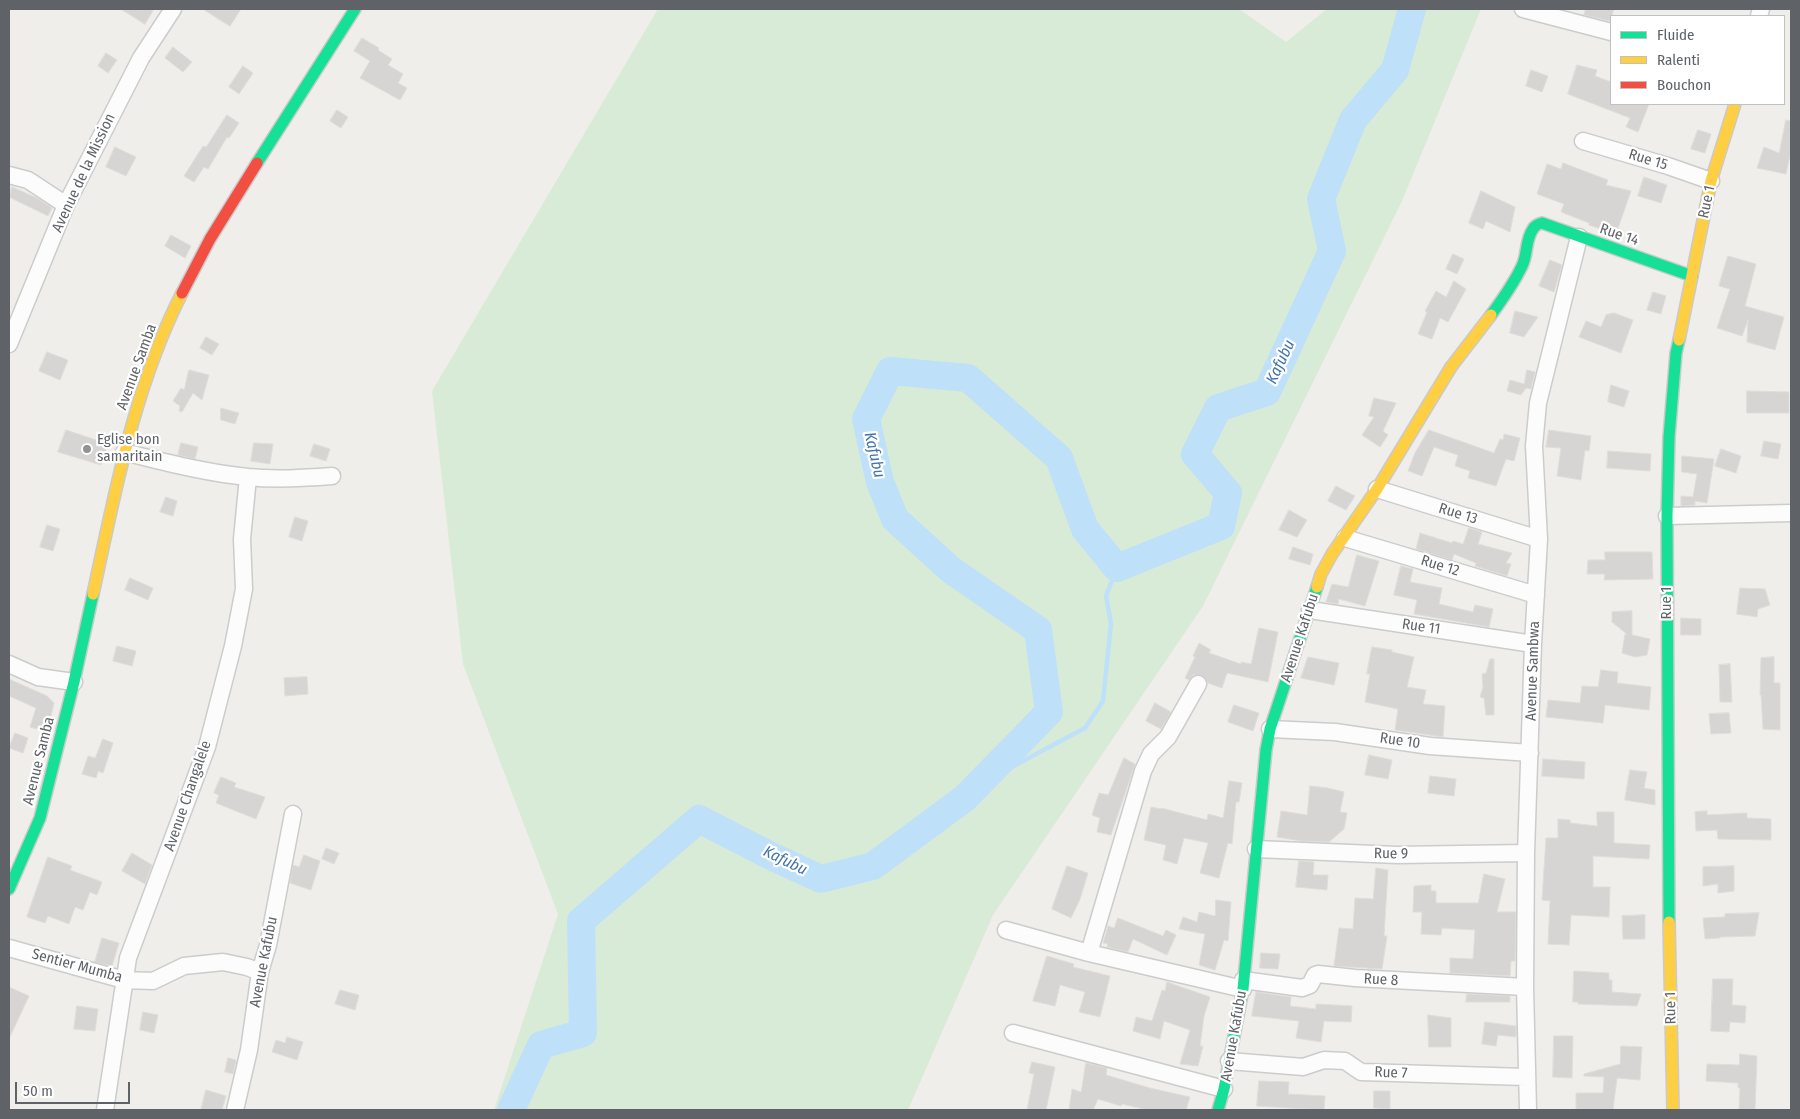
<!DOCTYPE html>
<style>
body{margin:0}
#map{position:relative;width:1800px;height:1119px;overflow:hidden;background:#efeeea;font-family:"Fira Sans Condensed",sans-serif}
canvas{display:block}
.frame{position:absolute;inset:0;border:10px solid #5f6368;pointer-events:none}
.legend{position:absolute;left:1610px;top:15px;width:175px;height:90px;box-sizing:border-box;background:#fff;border:1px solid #bfc1c3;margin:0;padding:6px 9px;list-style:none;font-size:15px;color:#5f6368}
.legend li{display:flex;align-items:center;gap:10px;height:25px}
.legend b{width:25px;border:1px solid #bfc1c3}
.scale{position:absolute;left:15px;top:1082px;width:115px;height:22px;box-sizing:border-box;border:2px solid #5f6368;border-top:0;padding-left:6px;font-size:15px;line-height:18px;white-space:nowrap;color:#5f6368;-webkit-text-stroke:4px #fff;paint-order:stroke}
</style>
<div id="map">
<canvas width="1800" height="1119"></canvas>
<div class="frame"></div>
<ul class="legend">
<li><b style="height:6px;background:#16e098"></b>Fluide</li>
<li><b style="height:6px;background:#ffcf43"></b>Ralenti</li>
<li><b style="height:6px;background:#f24e42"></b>Bouchon</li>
</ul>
<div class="scale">50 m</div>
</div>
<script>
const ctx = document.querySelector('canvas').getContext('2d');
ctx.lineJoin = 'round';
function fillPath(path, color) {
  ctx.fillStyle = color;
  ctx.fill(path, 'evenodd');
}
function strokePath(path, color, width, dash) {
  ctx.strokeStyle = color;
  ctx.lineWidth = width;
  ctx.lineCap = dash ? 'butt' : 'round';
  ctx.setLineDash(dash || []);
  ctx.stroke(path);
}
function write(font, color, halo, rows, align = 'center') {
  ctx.font = font + ' "Fira Sans Condensed",sans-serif';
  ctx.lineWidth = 4.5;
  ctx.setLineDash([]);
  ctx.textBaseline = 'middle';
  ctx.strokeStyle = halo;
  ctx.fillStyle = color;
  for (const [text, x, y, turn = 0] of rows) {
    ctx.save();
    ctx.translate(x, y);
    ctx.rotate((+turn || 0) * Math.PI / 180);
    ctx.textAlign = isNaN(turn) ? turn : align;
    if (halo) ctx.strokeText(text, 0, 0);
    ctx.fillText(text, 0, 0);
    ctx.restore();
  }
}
fillPath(new Path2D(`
 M658,9H1239L1286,42L1327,9H1481L1402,201L1203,606L993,915L908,1110H494L558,914L463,664L432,391Z`), '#d8ebd6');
strokePath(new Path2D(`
 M976,786L1085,728L1103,701L1111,624L1106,596L1117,568`), '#bfe0f9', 4.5);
strokePath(new Path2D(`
 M511,1110L541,1045L583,1033L581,921L699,819L773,857L821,879L873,866L965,798L1049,712L1038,630L951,570L895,519L880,482L866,419L890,371L968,378L1059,458L1085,529L1117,568L1221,526L1228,493L1195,454L1218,408L1267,392L1332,251L1321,199L1353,120L1395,70L1412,9`), '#bfe0f9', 28);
const building = new Path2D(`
 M121,9H154L145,24Z
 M203,9H241L230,26Z
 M1586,9H1614L1610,21L1584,15Z
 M362,38L379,48L378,50L392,59L388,65L403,74L398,83L407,88L400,100L360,78L370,61L354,51Z
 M173,47L192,62L183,72L165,58Z
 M106,53L117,60L108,73L98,66Z
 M1577,65L1597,70L1595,76L1611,82V104H1649L1638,132L1626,127L1630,118L1568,94Z
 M243,66L253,73L239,94L229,87Z
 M1531,70L1548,76L1542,92L1526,86Z
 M337,110L348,117L341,128L330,121Z
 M227,115L239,123L229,138L227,137L208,169L204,167L194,182L184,176L203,146L206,147Z
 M1786,120L1791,121V151L1786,174L1757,168L1764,147L1779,153Z
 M1698,130L1711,134L1705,153L1691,149Z
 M115,147L136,157L126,176L106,167Z
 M1563,163L1608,180L1606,185L1631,191L1616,234L1589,225V223L1561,212L1564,204L1537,194L1547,164L1561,169Z
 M1644,177L1667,185L1661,203L1638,196Z
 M12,187L37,198L52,208L48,216L9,197Z
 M1481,191L1515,207L1510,232L1486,221L1483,229L1469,223Z
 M171,235L191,246L185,258L165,246Z
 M1453,254L1464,259L1457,274L1446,269Z
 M1728,256L1756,264L1745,306L1784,317L1775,350L1747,342L1748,320L1742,336L1717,328L1730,289L1719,286Z
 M1550,260L1562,265L1554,292L1539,286Z
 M1454,281L1466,289L1448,322L1440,318L1432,339L1418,334L1427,312L1425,311L1436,291L1446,297Z
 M1653,292L1666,296L1661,314L1647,310Z
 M1515,311L1538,317L1524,337L1510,333Z
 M1614,313L1633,320L1621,353L1579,337L1586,321L1601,327L1606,315Z
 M206,337L219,344L212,355L200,348Z
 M47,352L68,360L60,380L39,371Z
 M189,370L209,375L202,400L193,393L182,412L179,411L180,406L173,401L181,388L184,390Z
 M1527,370L1535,372L1531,389L1526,388L1521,395L1507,391L1510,380L1524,384Z
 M1611,385L1629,391L1624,407L1608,402Z
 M1747,391L1789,392V413H1747Z
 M1374,398L1396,403L1383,431L1388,435L1380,447L1362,435L1374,417L1369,416Z
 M221,408L239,413L235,424L221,420Z
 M66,430L108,444L101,465L58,452Z
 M1429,430L1494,453L1500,439L1503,440L1504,434L1520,438L1514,461L1506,459L1496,486L1468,478L1470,471L1455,466L1458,455L1434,447L1422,476L1408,471L1415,453Z
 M1549,430L1591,436L1589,451L1585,450L1581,480L1557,476L1561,448L1546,447Z
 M1764,441L1781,444L1778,459L1761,456Z
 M181,443L198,447L195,459L178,455Z
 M254,443L273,444L270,464L251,461Z
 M314,444L330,449L326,461L310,456Z
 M1721,449L1741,456L1736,473L1715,466Z
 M1608,451L1651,454L1650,471L1607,468Z
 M1682,456L1714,459L1707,503L1695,501V505L1681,506V496L1693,497L1697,474L1682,472Z
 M1336,486L1355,496L1346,510L1328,501Z
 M166,497L177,501L173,516L160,512Z
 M1289,510L1307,520L1297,537L1279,530Z
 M295,517L308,521L302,541L289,537Z
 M47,525L60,529L53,551L40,547Z
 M1469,528L1482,532L1478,544L1512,553L1506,563L1511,564L1507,576L1475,566L1476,563L1454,554L1452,560L1416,549L1420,533L1452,543L1453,541L1463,544Z
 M1293,547L1313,554L1310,565L1289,559Z
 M1605,552H1652L1653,579L1604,580L1605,574H1587L1588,560H1605Z
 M1357,555L1379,561L1365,606L1339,599L1338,604L1326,602L1332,584L1348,587Z
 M1401,566L1413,569L1410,582L1442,588L1439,604L1473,612L1475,605L1493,609L1489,627L1414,614L1417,600L1394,595Z
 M130,578L153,588L148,600L125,590Z
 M1740,588L1765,589L1770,605L1758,609L1757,617L1737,614Z
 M1632,611V635L1650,639L1647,655L1635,657L1622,653L1625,634L1628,635L1612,622V612Z
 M1681,618L1701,619V635H1681Z
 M1259,628L1278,632L1268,682L1227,673L1222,688L1208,683L1206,679L1202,675H1193L1189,680L1185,678L1195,657L1193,656L1199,643L1211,650L1209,653L1241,664V662L1251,664Z
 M117,646L136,651L132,666L113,661Z
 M1372,647L1392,650V652L1414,657L1407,687L1426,690L1423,704L1445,706L1443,737L1395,730L1398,709L1365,702L1370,674H1367Z
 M1308,657L1339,663L1334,685L1301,678Z
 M1774,657V683H1780V730L1763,729L1761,695H1760L1761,658Z
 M1490,659H1494V715H1486L1484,698L1480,697L1483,687L1482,674L1486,673Z
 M1730,664L1732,702H1720L1719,665Z
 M1601,670L1618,672L1617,683L1651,687L1649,710L1605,705L1603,723L1546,717L1548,700L1580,703L1582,686L1598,687Z
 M307,677L308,694L285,696L284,678Z
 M9,679L47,696L54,703L47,732L30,727L36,708L9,696Z
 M1155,703L1171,712L1161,729L1146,721Z
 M1234,705L1259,713L1253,731L1228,722Z
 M1729,713L1731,733L1711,734L1709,714Z
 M15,733L28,738L23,753L9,748Z
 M103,739L113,743L103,773L98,771L96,778L82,774L88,756L95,758Z
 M1369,755L1392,760L1388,779L1365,775Z
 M1124,758L1135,764L1111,835L1097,832L1100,818L1092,815L1099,793L1108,795Z
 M1543,759L1585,762L1584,779L1542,776Z
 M1630,770L1647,772L1644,788L1655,790V805L1625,800Z
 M1430,776L1456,779L1454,796L1428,793Z
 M221,777L236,783L234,787L265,797L256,819L216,803L219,795L214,793Z
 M1229,781L1242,783L1239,802H1236L1232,844L1228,843L1219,878L1200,873L1208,843L1184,838L1177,864L1163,860L1166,845L1144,840L1151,807L1161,809V808L1207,820L1208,814L1223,818Z
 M1310,786L1328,788L1344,792L1340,812L1347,813L1344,829L1329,842L1301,841L1277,837L1281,811L1307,815Z
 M1707,811V815L1747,813V818L1771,819V840L1718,839L1717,830L1696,831L1695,812Z
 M1597,812H1614V843L1650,845L1649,859L1593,856V887H1610L1609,917L1571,915L1569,945L1548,944L1550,901L1542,900L1546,838H1558V819L1570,820V823L1597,826Z
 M326,848L339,853L334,864L322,859Z
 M132,853L152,865L145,884L122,871Z
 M304,855L320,861L311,890L290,883L293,865L299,867Z
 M48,857L72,866L70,870L102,882L97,895L90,892L83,910L75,907L69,924L48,916L45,923L27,917Z
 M1299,861L1314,862L1313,875H1328L1327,890L1296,887Z
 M1067,866L1088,873L1080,899L1071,918L1052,909Z
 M1734,866V891L1718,893V884L1703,886V867Z
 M1376,868L1388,870L1384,936H1387L1382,969L1334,966L1339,928L1353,929L1355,898L1373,899Z
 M1484,874L1505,879L1497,912H1516L1515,961H1511L1510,976L1450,973V958L1473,959L1475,930L1442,928L1441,935L1421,934L1422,912H1413L1414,886L1431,885V891H1436V903H1478Z
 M1216,900L1231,902L1228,941L1224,940L1215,970L1199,965L1205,934L1179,929L1183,917L1197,922L1199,912L1215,916Z
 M1759,913L1755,936L1720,937V938L1705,939L1703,918L1725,917V914Z
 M1645,915V939H1623L1622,916Z
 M1118,918L1163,936L1166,930L1176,935L1167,955L1133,939L1128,952L1107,947L1108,944L1103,943L1108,926L1114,928Z
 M102,938L119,943L112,966L95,962Z
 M1261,953L1280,954L1278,969L1260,968Z
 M1047,956L1074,964L1073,967L1110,976L1100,1017L1079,1012L1085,992L1060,985L1055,1006L1033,1001Z
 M1574,971L1609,973V980H1612V992L1641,994L1637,1006L1578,1004V1002H1573Z
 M1713,979H1733L1732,1005L1746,1006L1745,1023L1730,1022L1729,1032L1711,1031Z
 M1167,982L1210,997L1204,1016L1200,1046H1203L1198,1066L1180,1064L1190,1030L1164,1021L1160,1039L1133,1031L1136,1017L1152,1021L1162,990L1165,991Z
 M9,987L29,996L9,1039Z
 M340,990L359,995L355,1010L335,1004Z
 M1256,992L1291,997L1290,1006L1316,1009V1004L1352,1006L1351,1022L1324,1021L1321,1042L1296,1038L1299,1021L1252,1016Z
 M1467,994L1510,996V1002H1466Z
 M77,1006L98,1009L95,1031L74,1029Z
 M143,1012L158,1015L154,1033L140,1030Z
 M1428,1015L1451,1018V1047H1429Z
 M1485,1022L1516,1026V1037L1498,1035L1496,1046L1482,1044Z
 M1554,1036H1573L1572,1078L1553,1077Z
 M287,1037L303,1042L297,1060L272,1052L276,1040L285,1043Z
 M1621,1046L1642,1047L1640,1080L1617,1078L1613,1110L1576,1109V1093H1603L1604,1077L1584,1076V1074L1620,1064Z
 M1740,1054L1757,1056L1755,1110H1739L1740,1088H1738V1083L1706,1081L1707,1064L1739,1065Z
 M228,1058L236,1060L233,1074L225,1072Z
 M1032,1062L1055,1067L1046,1110H1027L1034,1074L1029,1073Z
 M1086,1063L1107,1068L1106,1075L1150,1088L1190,1097L1186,1110H1148L1122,1104L1121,1106L1098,1099L1093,1110H1069L1072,1089L1081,1092Z
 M1259,1081L1289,1082L1288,1094L1325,1096L1324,1110L1257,1106Z
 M206,1090L226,1096L222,1110H201Z
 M1374,1091H1390V1109L1374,1108Z`);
fillPath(building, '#d6d5d3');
strokePath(building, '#deddd9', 1);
const street = new Path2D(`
 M1523,9L1611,32
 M1759,16L1761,9
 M1583,141L1668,166L1711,181
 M9,175L28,180L66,205
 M9,344L66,205L141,58L173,9
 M124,452C165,462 206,473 248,477C276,480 304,478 332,476
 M1377,489L1539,539
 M1667,516L1791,513
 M1345,538L1536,595
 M1310,610L1533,644
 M9,664L38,677L74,682
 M1270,729L1335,732L1430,746L1530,753
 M1256,849L1397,855L1526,853
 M1006,930L1089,953L1243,989
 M9,948L124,980L153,981L184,966L223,962L247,967L260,972
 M1089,953L1143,771L1151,754L1168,737L1198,684
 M1243,980L1302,988L1310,985L1315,975L1318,974L1355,978L1525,987
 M1013,1033L1224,1089
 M1229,1061L1303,1067L1324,1060L1345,1061L1361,1072L1526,1077
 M105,1110L128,958L207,747L233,646L244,589L242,539L248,477
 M235,1110L249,1050L260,972L268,945L293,814
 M1528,1110L1525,987L1526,853L1533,644L1539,539L1534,446L1538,403L1579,237`);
const fast = new Path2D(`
 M257,163L355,9
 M1491,315C1502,300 1514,283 1522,266C1528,254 1525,240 1533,229C1535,225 1538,224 1542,223L1692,276
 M9,889L40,818L74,682L93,594
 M1669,922L1667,516L1669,437L1676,353L1679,340
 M1218,1110L1224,1089L1243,989L1266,750L1270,729L1317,587`);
const slow = new Path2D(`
 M1679,340L1711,181L1735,104
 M1317,587L1321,574L1332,554L1377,489L1451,367L1491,315
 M93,594C115,493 134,387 182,293
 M1669,922L1673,1110`);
const jam = new Path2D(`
 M182,293L210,239L257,163`);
strokePath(street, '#cbcccc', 19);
strokePath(fast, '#cacacb', 14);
strokePath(slow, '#cacacb', 14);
strokePath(jam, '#cacacb', 14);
strokePath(street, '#fdfcfc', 16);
strokePath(fast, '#16e098', 11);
strokePath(slow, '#ffcf43', 11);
strokePath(jam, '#f24e42', 11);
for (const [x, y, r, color] of [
 [87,449,5,"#919496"]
]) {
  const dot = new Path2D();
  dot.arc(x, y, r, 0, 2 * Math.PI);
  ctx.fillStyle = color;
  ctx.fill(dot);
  strokePath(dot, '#fff', 2);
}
write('15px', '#5f6368', '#fff', [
 ["Rue 15",1648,160,17],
 ["Avenue de la Mission",84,173,-65],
 ["Rue 1",1707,202,-78],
 ["Rue 14",1619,235,19],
 ["Avenue Samba",137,367,-70],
 ["Rue 13",1458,514,17],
 ["Rue 12",1440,566,17],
 ["Rue 1",1667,603,-90],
 ["Rue 11",1421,627,8],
 ["Avenue Kafubu",1300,638,-72],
 ["Avenue Sambwa",1533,671,-88],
 ["Rue 10",1400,741,8],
 ["Avenue Samba",39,761,-76],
 ["Avenue Changalele",188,796,-71],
 ["Rue 9",1391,854,1],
 ["Avenue Kafubu",264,962,-79],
 ["Sentier Mumba",77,966,15],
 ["Rue 8",1381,980,3],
 ["Rue 1",1671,1008,-91],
 ["Avenue Kafubu",1234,1036,-80],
 ["Rue 7",1391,1073,2]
]);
write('15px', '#5f6368', '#fff', [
 ["Eglise bon",97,440],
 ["samaritain",97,457]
], 'left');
write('italic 16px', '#4174aa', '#fff', [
 ["Kafubu",1281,362,-65],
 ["Kafubu",874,455,77],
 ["Kafubu",785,861,26]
]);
</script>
